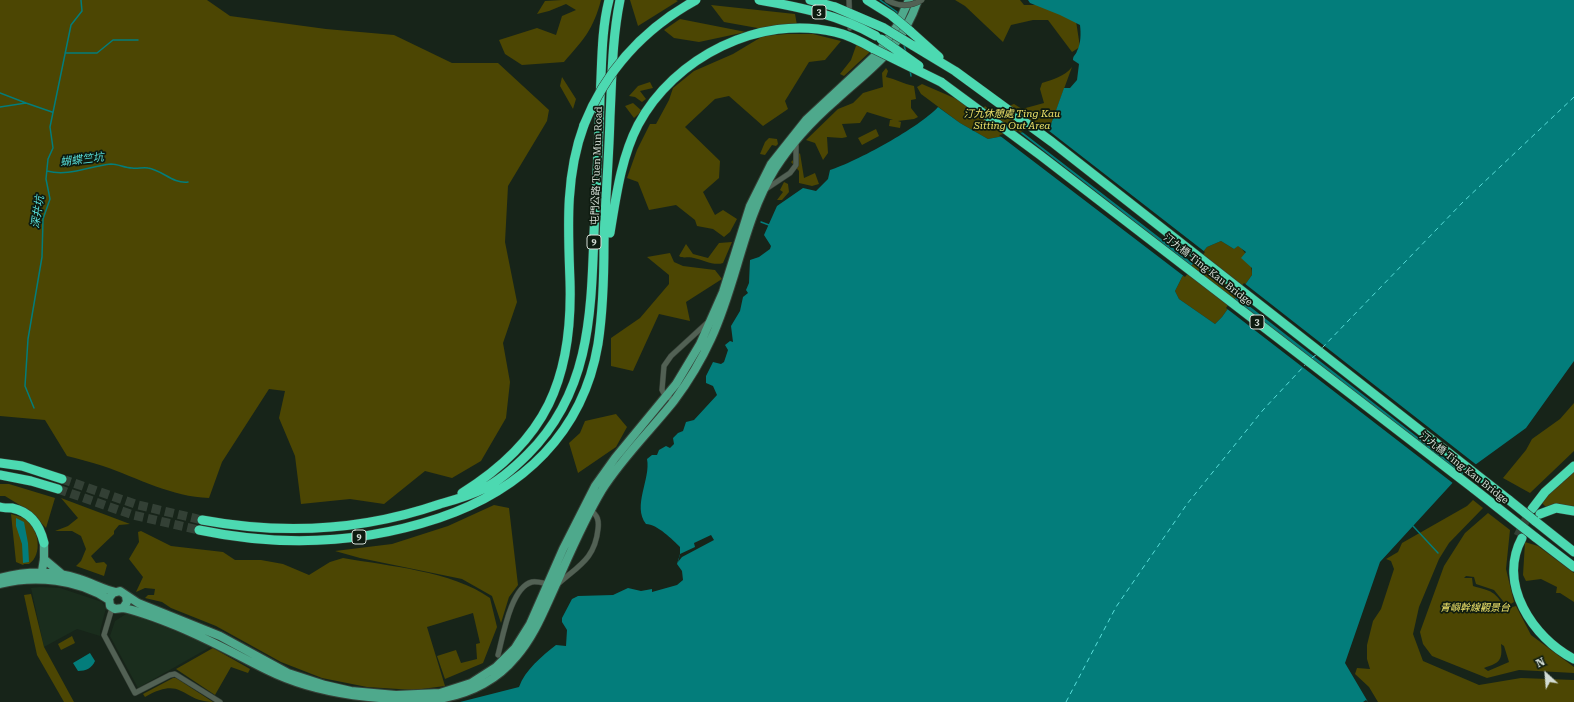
<!DOCTYPE html>
<meta charset="utf-8">
<style>
body{margin:0}
#map{position:relative;width:1574px;height:702px;overflow:hidden;background:#172419;font-family:"Roboto Serif",serif}
canvas{display:block}
.north{position:absolute;left:1526px;top:654px;width:40px;height:40px;-webkit-text-stroke:3px #0e1b10;paint-order:stroke;rotate:334deg;font-size:11px;font-weight:700;line-height:16px;text-align:center;color:#d3dcd4}
.north::after{content:'';display:block;margin:auto;width:14px;height:18px;background:#d3dcd4;clip-path:polygon(50% 0,100% 100%,50% 72%,0 100%)}
</style>
<div id="map">
<canvas width="1574" height="702"></canvas>
<div class="north">N</div>
</div>
<script>
const ctx = document.querySelector('canvas').getContext('2d');
ctx.lineJoin = 'round';
function fillPath(path, color) {
  ctx.fillStyle = color;
  ctx.fill(path, 'evenodd');
}
function strokePath(path, color, width, dash) {
  ctx.strokeStyle = color;
  ctx.lineWidth = width;
  ctx.lineCap = dash ? 'butt' : 'round';
  ctx.setLineDash(dash || []);
  ctx.stroke(path);
}
function write(font, color, halo, rows, align = 'center') {
  ctx.font = font + ' "Roboto Serif","Noto Sans TC",serif';
  ctx.lineWidth = 3.5;
  ctx.setLineDash([]);
  ctx.textBaseline = 'middle';
  ctx.strokeStyle = halo;
  ctx.fillStyle = color;
  for (const [text, x, y, turn = 0] of rows) {
    ctx.save();
    ctx.translate(x, y);
    ctx.rotate((+turn || 0) * Math.PI / 180);
    ctx.textAlign = isNaN(turn) ? turn : align;
    if (halo) ctx.strokeText(text, 0, 0);
    ctx.fillText(text, 0, 0);
    ctx.restore();
  }
}
fillPath(new Path2D(`
 M40,587L60,588L102,602L106,608L100,631V636L77,629L44,647L31,588Z
 M126,614H133L212,646L138,688L110,636L115,621Z`), '#1a2d1d');
fillPath(new Path2D(`
 M0,0H207L230,16L326,29L394,35L452,63H498L549,110L547,121L508,186L505,242L517,302L503,343L510,382L506,418L481,461L452,478L425,471L384,504L350,499L301,504L295,456L279,418L285,391L269,389L222,462L209,498C172,497 138,478 103,466C91,462 79,459 67,456L45,420L0,416Z
 M562,0H601C593,30 584,39 564,62L522,65L505,54L499,40L537,28L556,35L562,16L576,10L566,4L549,11L537,14L545,1Z
 M630,0H676L678,1L638,26Z
 M955,0H1020L1024,5H1048L1076,21L1080,47L1072,52L1048,20H1033L1011,25L1003,42L965,6Z
 M711,5L795,14L797,25L763,29L724,22Z
 M680,19L746,32L699,42L674,38L664,30Z
 M787,34H813L841,41L825,60L809,62L785,101L788,109L763,126L729,96L715,99L685,127L720,161L719,178L703,192L715,215L723,210L737,219L730,232L724,237L713,229L697,226L695,220L676,205L649,210L638,182L627,178L637,150L650,124H656L669,100L673,88L694,71L733,54L763,36Z
 M857,43L872,50L844,76L840,74L851,60Z
 M1072,67L1050,127L988,139L960,123L921,94L917,87L922,84L982,110L985,106L992,112L1014,104L1022,109L1044,103L1040,89L1042,83C1052,80 1065,76 1072,67Z
 M886,68L888,71L886,77C896,79 903,84 914,86L916,99L911,100V108L918,117L914,119L898,121L901,122L900,128L889,126L890,120H893L867,112L860,123L842,124L847,137L842,138L827,137L828,153L823,160L815,143L806,140L838,109L853,103L863,93L883,87L882,73Z
 M562,77L576,99L573,109L560,86Z
 M650,82L653,88L640,91L646,99L642,102L635,97L629,96L638,86Z
 M633,103L642,111L634,118L625,106Z
 M876,129L879,136L862,145L858,138Z
 M769,138L777,139L778,144L776,146L772,145L765,155L760,154L765,142Z
 M800,153L804,178L815,173L819,184L812,186L799,183V171L791,162Z
 M784,182L788,184L789,192L782,200H777L783,192L780,190Z
 M1221,241L1234,249L1238,245C1247,253 1252,263 1252,275L1222,317L1215,324L1179,299L1175,291L1182,277L1207,247Z
 M732,242L723,263C714,266 703,260 694,258C689,256 683,259 679,256L686,244L693,254L708,258L719,243Z
 M670,253L674,262L683,266L715,270L722,279L686,302L690,321L659,314L633,371L611,366V338L640,318L669,284V275L647,257Z
 M1574,403V451L1530,493L1503,478L1526,450L1532,439L1560,419Z
 M616,414L627,427L616,447L578,473L569,443L580,433L585,421Z
 M1574,472V508L1560,505L1546,507L1540,501Z
 M0,484H9L55,498L46,528L31,512L5,496H0Z
 M61,498L130,524L119,525L114,531V534L91,556L96,563L104,562L107,565L104,576L76,566L81,561L86,549L81,536L72,531H55L68,526L78,518Z
 M1473,500L1483,508L1449,543L1439,559L1419,607L1413,634L1423,661L1479,685L1521,678L1574,680V702H1378L1369,687L1355,674L1357,668L1370,669L1367,659V645L1373,621L1381,609L1394,569L1391,561L1386,559L1398,552L1402,543L1467,506Z
 M494,505L509,508L518,585L509,597L501,623L492,596L462,579L360,558L335,551L392,544L448,526Z
 M1488,513L1510,530L1506,569L1514,602L1507,606L1494,590L1476,584L1474,577L1466,576L1464,578H1472L1473,586C1491,591 1496,591 1505,609L1516,606L1531,635L1574,667V673L1519,670L1487,678L1432,656L1423,644L1420,632L1444,566L1465,533ZM1501,644L1504,646L1509,662L1488,671L1484,668C1498,663 1503,662 1501,644Z
 M11,514C15,515 22,517 26,519C39,529 43,555 29,564H24L23,565L16,562Z
 M141,531L171,546L223,552L235,560H261L283,564L309,575L330,562L343,558C388,566 452,571 490,598L497,627L483,663L445,679L437,656L456,650L461,663L477,659L476,644L480,643L473,613L427,627L445,686L414,690L367,687L322,678L281,662L216,626L171,608L162,602L145,598L148,595H154L155,589L145,588L136,592L143,577L129,559L139,542L138,532Z
 M1525,542L1538,546L1574,573V602L1560,593H1556L1557,587L1541,579L1526,581L1523,575Z
 M31,594L44,647L74,702H64L37,655L24,595Z
 M72,636L75,643L61,650L58,644Z
 M213,648L250,669L248,673L231,667L215,695L176,669Z
 M173,678H176L213,702C181,702 184,675 145,697L143,694Z`), '#4c4603');
fillPath(new Path2D(`
 M1028,0H1574V361L1526,428L1457,478L1380,562L1345,663L1368,702L1366,700L1363,702H460L519,687C525,670 542,656 556,645L566,646L567,630L562,622V618L572,599L578,596L613,595L628,588L641,591L652,589V592L677,585L683,580L682,571L677,564L680,554V547C673,540 657,524 646,524C632,506 651,479 647,459L652,455H657L659,450L666,446L670,448L674,444L673,438L678,433L683,431L686,422L694,420L717,395L713,386L706,383V376L713,362L721,364L724,362L728,350L725,345L730,341L733,342L731,326L740,311L743,297L748,293L746,290L749,283L750,260L759,257L770,249L771,246L764,235L777,206L803,188L816,191L828,179L830,170C856,162 920,127 938,107L960,123L988,139L1050,127L1064,88H1070L1077,80L1079,64L1073,60C1073,55 1076,55 1077,51C1081,44 1081,33 1080,25L1060,15L1030,3ZM1221,241L1234,249L1238,246L1246,252L1241,258L1252,268V275L1222,317L1215,324L1179,299L1175,291L1182,277L1207,247Z
 M16,518L24,522L28,543L29,562L23,563L22,544L16,526Z
 M90,653L95,661C92,668 86,671 78,671L73,663Z`), '#037d7b');
fillPath(new Path2D(`
 M1044,127L1205,252L1195,265L1021,131Z
 M1018,131L1193,267L1185,277L999,135Z
 M1244,283L1478,466L1465,474L1235,295Z
 M1233,298L1463,476L1454,484L1226,308Z
 M711,535L714,540L682,557L678,562L680,554L695,547L694,543Z`), '#172419');
strokePath(new Path2D(`
 M880,0L897,12V16
 M904,45L906,53
 M65,53H97L113,40H138
 M910,70L911,76
 M0,93L26,103
 M0,107L26,103L52,112
 M47,171C69,177 89,166 111,164C118,164 125,168 132,168C137,169 143,167 148,168C162,170 173,184 188,182
 M761,222L769,225
 M34,408L25,386L28,339L42,257L43,219L50,199L46,179L48,159L53,148L50,127L71,25L82,11L81,0
 M1413,526L1438,553`), '#037d7b', 1.5);
strokePath(new Path2D(`
 M1322,348L1463,202L1574,97
 M1312,358L1317,354
 M1066,702L1116,607L1187,504L1263,410L1305,365`), '#58ddd9', 1, [5, 4]);
strokePath(new Path2D(`
 M62,479L138,505L202,520
 M58,489L133,515L199,530
 M1518,536L1531,509`), '#334035', 9, [9, 4.5]);
const minor = new Path2D(`
 M849,0L850,28
 M766,189L790,173L796,165V142
 M674,401L664,394L662,390L664,366L671,356L708,322
 M558,584C578,566 595,559 598,529C599,521 598,515 590,510
 M112,608L104,635L135,693L170,675L175,674L220,702
 M498,655C503,636 511,587 532,582C537,581 543,583 548,584`);
const primary = new Path2D(`
 M44,559L63,575
 M41,577L44,559V543
 M0,578C25,571 55,570 80,579C92,583 103,589 115,592
 M0,584C34,575 79,579 109,600
 M126,596L127,602L123,608L115,609L110,606L109,598L113,593L120,591L138,603L220,636L288,673L325,685L351,691L396,695L440,693L471,683L496,667L515,648L530,624L563,549L595,486L615,458L676,384L700,344L723,292L750,206L771,164L806,120L878,53L897,26L909,0
 M123,608C139,611 154,617 169,623C205,637 233,653 267,670C319,696 386,702 444,698C472,693 498,679 516,657C531,640 540,620 549,600C566,563 581,525 602,490C622,458 650,431 674,401C688,382 701,361 711,339C737,284 743,221 775,169C791,144 812,121 835,101C872,67 901,50 918,0`);
const motorway = new Path2D(`
 M810,0L835,7
 M910,31L939,57
 M912,45L955,71L1052,142L1509,500
 M941,82L1040,155L1474,489
 M610,233C616,197 621,158 638,125C674,57 760,14 835,32C849,35 862,42 874,49
 M0,463L22,466L62,479
 M0,475L31,481L58,489
 M462,493C546,441 573,379 570,281C568,228 565,176 584,125
 M0,507C4,508 8,508 12,508C31,512 40,526 44,543
 M1532,509L1545,492L1574,466
 M1540,514L1556,508L1574,511
 M202,520C283,535 362,531 440,504C454,500 469,496 483,489C499,481 515,467 528,454C590,392 591,315 594,233C596,188 599,143 600,98C602,66 601,31 609,0
 M1535,521L1574,552
 M199,530C280,547 361,544 439,518C522,490 583,433 598,344C603,311 604,276 604,243C605,201 609,159 610,117C612,78 612,39 620,0
 M1535,537L1574,567
 M1522,538C1497,584 1533,638 1574,659`);
strokePath(minor, '#353f36', 6);
strokePath(primary, '#353f36', 10);
strokePath(motorway, '#353f36', 10);
strokePath(minor, '#526154', 5);
strokePath(primary, '#4ea98c', 8);
strokePath(motorway, '#4cd9b1', 9);
const minorBridge = new Path2D(`
 M887,0C899,7 910,7 922,0`);
const motorwayBridge = new Path2D(`
 M759,0C800,7 839,15 876,36
 M867,0L891,15L910,31
 M835,7L884,28L912,45
 M881,39L919,66
 M874,49L941,82
 M584,125C606,70 645,28 696,0
 M1474,489L1535,537
 M1509,500L1535,521`);
strokePath(minorBridge, '#353f36', 6, []);
strokePath(motorwayBridge, '#353f36', 10, []);
strokePath(minorBridge, '#526154', 5);
strokePath(motorwayBridge, '#4cd9b1', 9);
for (const [x, y, w] of [
 [819,12,14],
 [594,242,14],
 [1257,322,14],
 [359,537,14]
]) {
  const box = new Path2D();
  box.roundRect(x - w / 2, y - 7, w, 14, 3);
  ctx.fillStyle = '#0e1b10';
  ctx.fill(box);
  strokePath(box, '#d3dcd4', 1);
}
write('bold 9px', '#d3dcd4', null, [
 ["3",819,12],
 ["9",594,242],
 ["3",1257,322],
 ["9",359,537]
]);
write('italic 10px', '#f0e46a', '#0e1b10', [
 ["汀九休憩處 Ting Kau",1012,114],
 ["Sitting Out Area",1012,126],
 ["青嶼幹線觀景台",1475,608]
]);
write('10px', '#d3dcd4', '#0e1b10', [
 ["屯門公路 Tuen Mun Road",597,166,-88],
 ["汀九橋 Ting Kau Bridge",1208,270,38],
 ["汀九橋 Ting Kau Bridge",1464,468,38]
]);
write('italic 11px', '#58ddd9', '#0e1b10', [
 ["蝴蝶竺坑",82,160,-7],
 ["深井坑",38,212,-81]
]);
</script>
